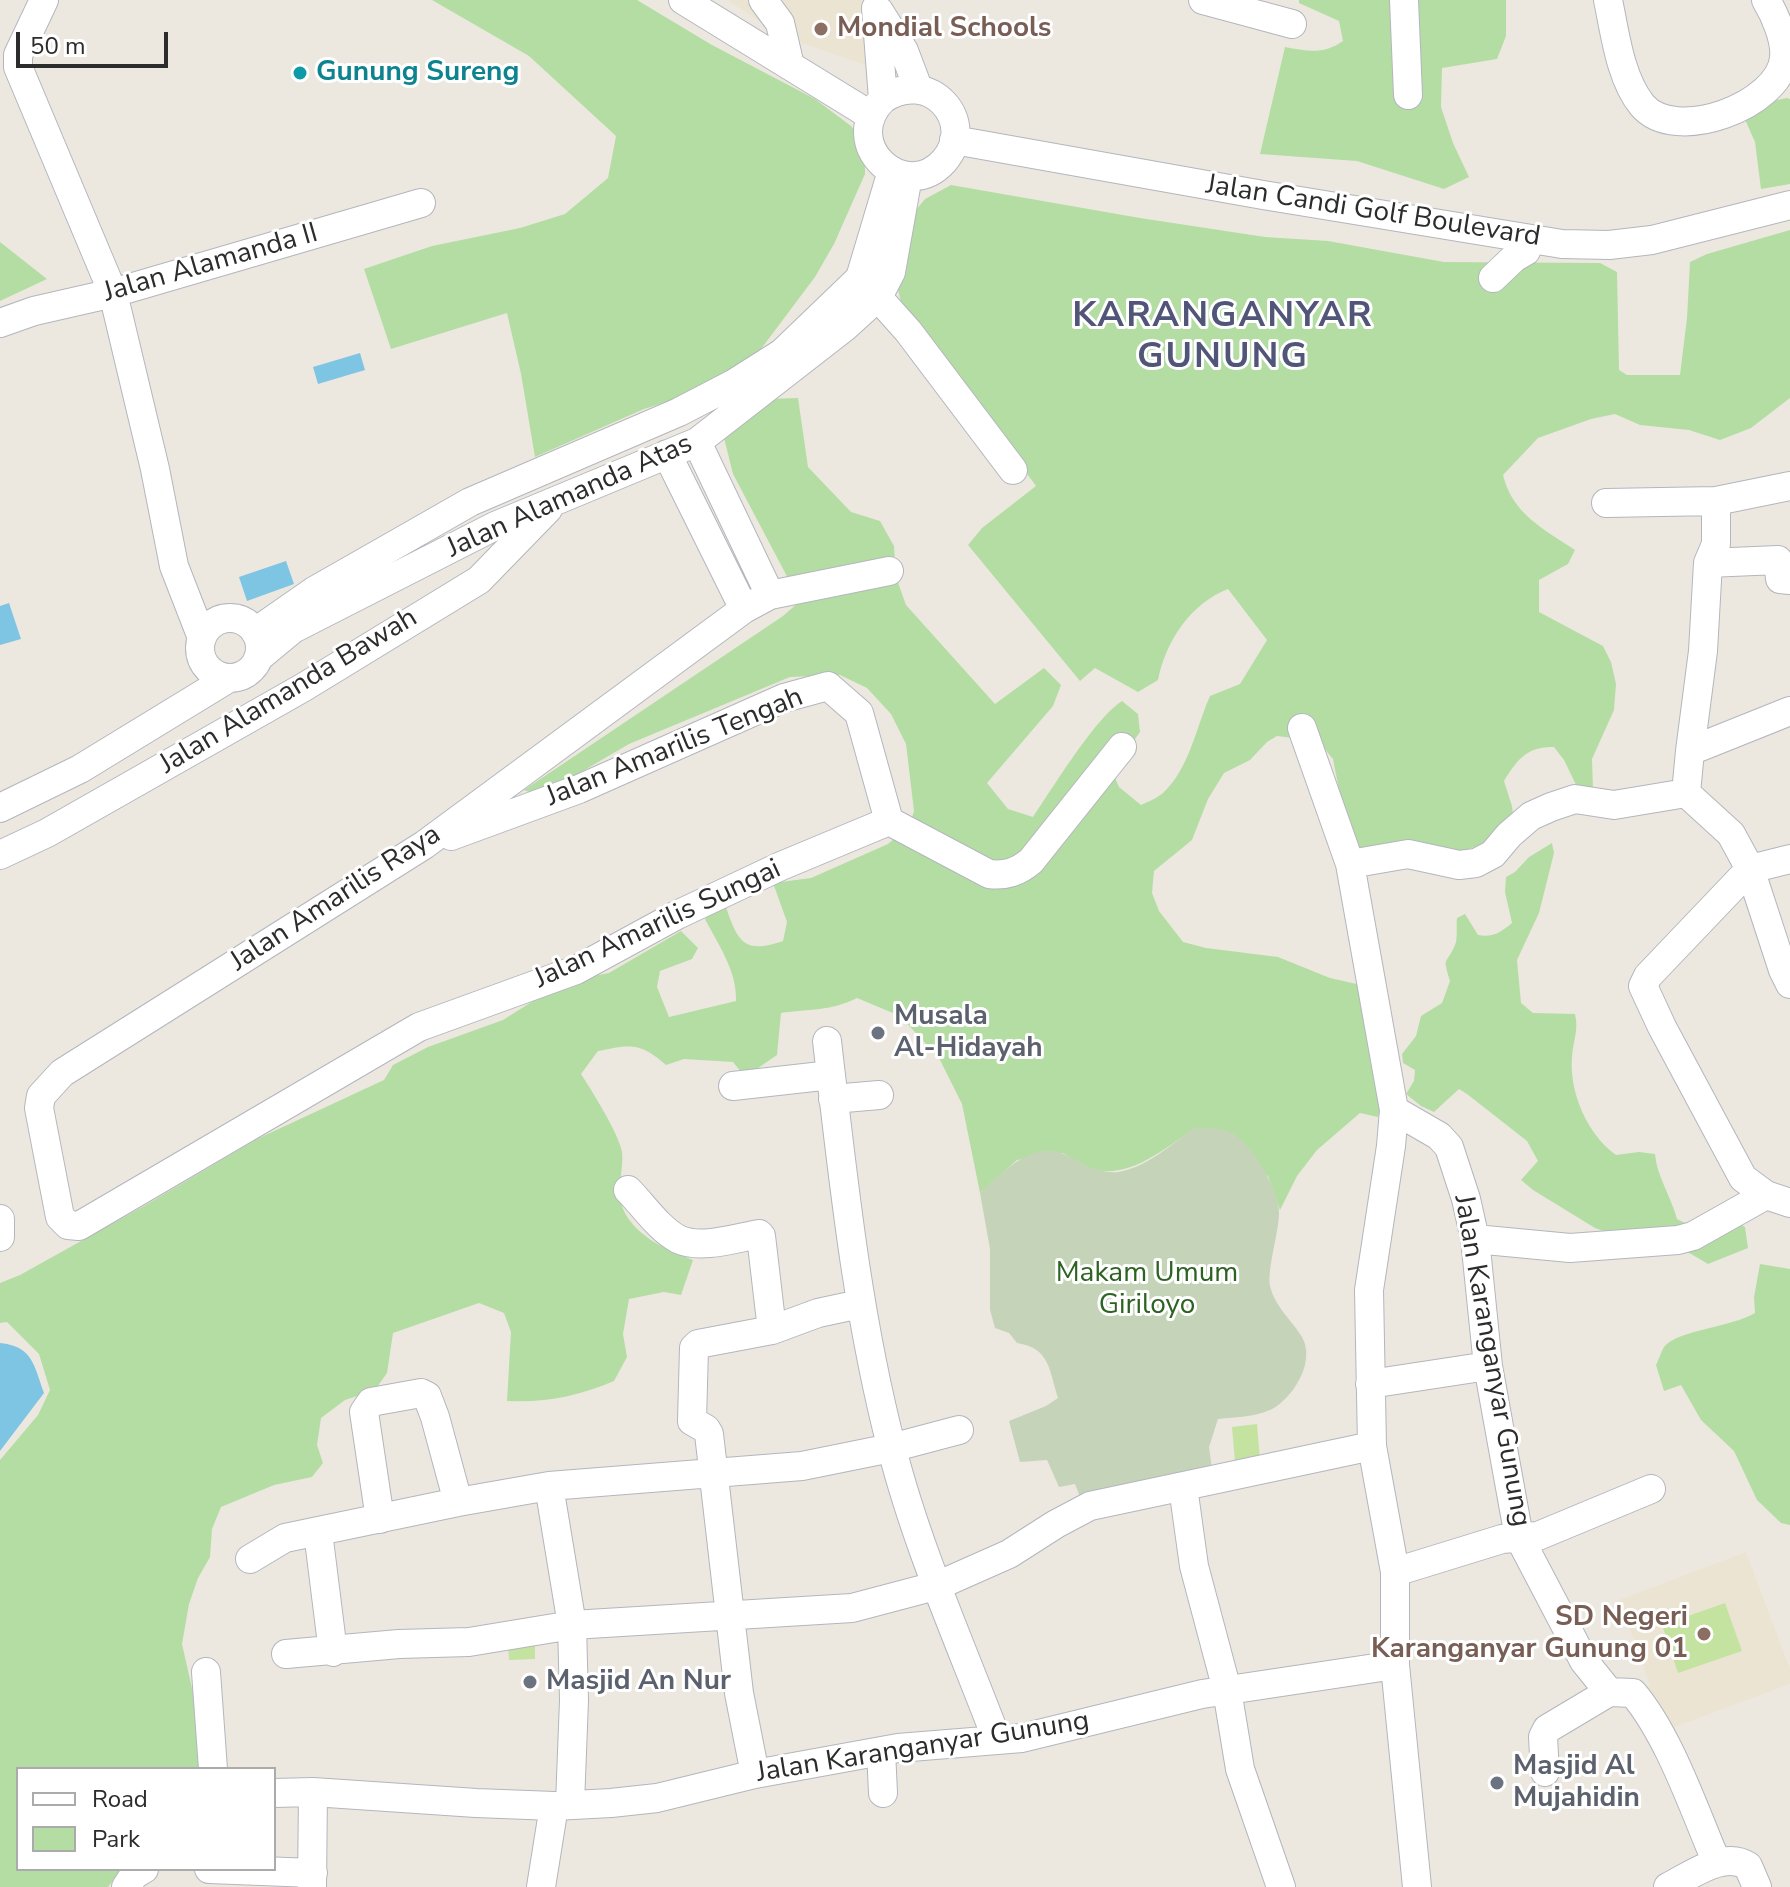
<!DOCTYPE html>
<style>
body{margin:0}
#map{position:relative;width:1790px;height:1887px;overflow:hidden;background:#ece8e0;font-family:"Nunito Sans",sans-serif}
canvas{display:block}
.legend{position:absolute;left:16px;top:1767px;width:260px;height:104px;box-sizing:border-box;background:#fff;border:2px solid #ababab;margin:0;padding:10px 14px;list-style:none;font-size:24px;color:#2c2c2c}
.legend li{display:flex;align-items:center;gap:16px;height:40px}
.legend b{width:40px;border:2px solid #ababab}
.scale{position:absolute;left:16px;top:32px;width:152px;height:36px;box-sizing:border-box;border:4px solid #2c2c2c;border-top:0;padding-left:10px;font-size:24px;line-height:28px;white-space:nowrap;color:#2c2c2c;-webkit-text-stroke:6px #fff;paint-order:stroke}
</style>
<div id="map">
<canvas width="1790" height="1887"></canvas>
<ul class="legend">
<li><b style="height:10px;background:#fff"></b>Road</li>
<li><b style="height:22px;background:#b4dda3"></b>Park</li>
</ul>
<div class="scale">50 m</div>
</div>
<script>
const ctx = document.querySelector('canvas').getContext('2d');
ctx.lineJoin = 'round';
function fillPath(path, color) {
  ctx.fillStyle = color;
  ctx.fill(path, 'evenodd');
}
function strokePath(path, color, width, dash) {
  ctx.strokeStyle = color;
  ctx.lineWidth = width;
  ctx.lineCap = dash ? 'butt' : 'round';
  ctx.setLineDash(dash || []);
  ctx.stroke(path);
}
function write(font, color, halo, rows, align = 'center') {
  ctx.font = font + ' "Nunito Sans",sans-serif';
  ctx.lineWidth = 6;
  ctx.setLineDash([]);
  ctx.textBaseline = 'middle';
  ctx.strokeStyle = halo;
  ctx.fillStyle = color;
  for (const [text, x, y, turn = 0] of rows) {
    ctx.save();
    ctx.translate(x, y);
    ctx.rotate((+turn || 0) * Math.PI / 180);
    ctx.textAlign = isNaN(turn) ? turn : align;
    if (halo) ctx.strokeText(text, 0, 0);
    ctx.fillText(text, 0, 0);
    ctx.restore();
  }
}
fillPath(new Path2D(`
 M727,0H862L871,22L873,68L782,36Z
 M1746,1552L1790,1669V1684L1661,1732L1644,1688L1650,1685L1619,1600Z`), '#ece4d2');
fillPath(new Path2D(`
 M432,0H637L712,45L815,99L851,126L858,135L865,150V174L834,244L815,277L755,357L682,397L644,409L535,457L521,374L507,313L391,349L364,269L432,246L520,228L565,214L608,178L616,136L529,56Z
 M1299,0H1506V36L1497,59L1442,68L1441,107L1453,143L1469,177L1444,189L1357,161L1260,154L1285,47C1307,51 1323,55 1343,41L1339,21L1299,3Z
 M1787,98L1790,99V184L1761,189L1755,142L1743,115L1767,102Z
 M951,185L1140,218L1265,237L1328,241L1444,262L1600,263L1617,272L1619,370L1627,375H1680L1687,318L1690,262L1707,254L1790,230V398L1751,428L1720,440L1689,430L1640,425L1615,414L1591,419L1538,438L1503,475C1512,513 1543,529 1575,550L1568,564L1539,580V612L1603,646L1611,662L1616,684L1614,710L1592,759L1593,790L1579,791L1564,760L1554,747C1527,746 1517,760 1504,781L1512,806L1515,831L1451,856L1380,857L1350,845L1333,759L1318,741L1277,736L1267,742L1250,760L1224,773L1208,799L1192,840L1154,871L1152,893L1159,911L1183,942L1206,948L1278,957L1330,978L1370,987L1384,1100L1378,1117L1360,1113L1317,1150L1297,1176L1280,1210L1268,1176L1194,1129C1162,1150 1126,1183 1085,1167C1077,1164 1070,1157 1063,1153L1017,1160L980,1193L962,1104L939,1058L900,1016L857,998C832,1011 808,1009 781,1013L777,1055L745,1077L733,1062L684,1059L666,1065C639,1041 630,1045 598,1051L581,1074C592,1091 619,1134 622,1152C624,1168 617,1186 621,1203C630,1234 666,1250 693,1260L681,1295L664,1292L629,1299L623,1334L627,1357L614,1381C579,1396 545,1403 507,1401L511,1332L504,1313L479,1303L393,1333L387,1373L375,1390L345,1400L321,1418L317,1445L323,1463L312,1477L274,1485L221,1507L212,1529L210,1557L198,1578L189,1604L182,1644L196,1706L201,1750L198,1769H18V1869H122L108,1887H0V1460L38,1415L50,1390L39,1354L7,1322L0,1323V1283L20,1275L144,1206L257,1139L384,1080L393,1065L428,1047L503,1020L552,989L578,979L609,973L681,931L698,948L692,959L660,971L657,987L669,1017L736,1001C737,971 719,946 705,919L713,911L726,907C738,943 745,954 783,941L787,922L773,883L811,878L888,844L909,826L914,811L906,744L891,714L867,688L840,675L790,677L629,744L540,796L524,790L783,616L800,601L733,474L724,438L767,399L798,398L808,467L851,512L880,521L894,546L896,577L906,605L995,704L1044,668L1061,685L1053,706L987,783L1008,809L1033,817C1052,789 1096,717 1122,701L1138,714L1140,732L1112,771L1119,787L1141,805C1148,802 1157,798 1163,793C1189,769 1196,728 1210,696L1240,684L1267,640L1228,589C1190,604 1166,641 1158,680L1138,692L1095,668L1080,681L968,545L982,528L1036,486L902,306L897,286L911,216L925,199Z
 M0,242L47,279L0,301Z
 M1552,843L1554,853L1539,913L1517,960L1521,1003L1533,1013L1575,1014C1579,1030 1573,1041 1572,1057C1569,1092 1587,1134 1616,1155L1639,1152L1655,1154C1657,1177 1671,1196 1677,1219L1693,1227L1728,1217L1745,1227L1748,1248L1708,1264L1691,1254L1661,1242L1626,1239L1595,1228L1533,1190L1521,1180L1538,1161L1527,1141L1467,1094L1459,1089L1434,1112L1421,1106L1406,1094L1414,1081L1415,1070L1403,1063L1402,1054L1416,1036L1421,1016L1442,1003L1450,981C1442,955 1446,966 1455,945C1458,938 1456,925 1457,918L1465,914L1478,935C1493,938 1501,932 1512,923L1505,892L1506,877L1515,872L1529,857Z
 M1760,1264L1790,1269V1525L1781,1523L1757,1500L1734,1451L1701,1420L1681,1385L1664,1391L1656,1365C1659,1359 1661,1352 1664,1347C1677,1330 1732,1327 1755,1313L1754,1297Z`), '#b4dda3');
fillPath(new Path2D(`
 M1194,1128C1204,1129 1221,1127 1230,1132C1251,1142 1280,1191 1279,1213C1279,1232 1267,1269 1270,1286C1275,1307 1291,1319 1302,1337C1315,1361 1296,1392 1277,1406C1261,1417 1236,1417 1218,1419L1209,1447L1212,1469L1082,1502L1075,1484L1059,1487L1047,1460L1020,1462L1009,1421L1046,1406L1058,1398C1049,1370 1050,1348 1017,1343L1009,1333L995,1328L990,1310V1249L980,1193C1002,1173 1033,1139 1066,1155C1082,1163 1098,1174 1118,1172C1146,1168 1172,1144 1194,1128Z`), '#c5d4b9');
fillPath(new Path2D(`
 M1257,1424L1260,1460L1235,1462L1232,1427Z
 M1725,1603L1742,1651L1678,1673L1662,1625Z
 M535,1643V1659L509,1660L508,1644Z`), '#c4e3a0');
fillPath(new Path2D(`
 M360,353L365,370L318,384L313,367Z
 M286,561L294,584L247,601L239,577Z
 M9,603L21,639L0,645V606Z
 M0,1343C33,1346 34,1366 44,1393L0,1451Z`), '#7ec4e3');
const minor = new Path2D(`
 M44,0L18,55V67L113,293L155,469L174,566L202,638
 M683,0L870,115
 M763,0L780,23L790,66
 M1203,0L1292,24
 M1404,0L1408,95
 M1608,0C1615,33 1620,78 1642,105C1675,145 1780,105 1784,58C1786,40 1775,15 1766,0
 M876,8L883,99C838,144 905,205 944,161C978,122 930,67 883,99
 M879,11L904,51L918,88
 M954,140L1263,195L1562,244L1609,245L1652,240L1790,205
 M1493,278L1514,258L1526,251L1530,239
 M866,284L908,331L1013,470
 M0,323L34,311L113,293L421,203
 M697,442L770,595
 M667,454L744,609
 M1606,503L1716,501
 M1708,563L1778,560L1780,579L1790,580
 M200 648a30 30 0 1 1 60 0a30 30 0 1 1-60 0Z
 M255,632L314,591L470,502L679,412L733,384L782,353L860,278L892,171
 M258,658L293,629L495,526L697,442L845,327L878,297L891,272L908,176
 M1302,728L1350,864L1394,1110L1391,1146L1369,1290L1372,1446L1395,1572V1665L1417,1887
 M1690,751L1703,651L1708,563L1716,544V501L1790,486
 M1686,793L1731,834L1750,869L1783,970L1790,984
 M1686,793L1690,751L1790,711
 M0,808L80,769L229,678
 M889,821L781,866L677,915L576,970L419,1027L79,1226L68,1225L60,1217L39,1108L41,1096L62,1073L424,845L744,609L770,595L889,571
 M889,821L989,874C1006,876 1018,872 1031,861L1122,747
 M451,836L579,789L784,698L828,686L859,713L889,821
 M0,855L47,833L304,687L479,580L548,509
 M1790,859L1750,869L1648,976L1643,986L1662,1027L1743,1178L1766,1195L1790,1203
 M1350,864L1408,854L1459,865L1476,863L1493,854L1509,835L1531,816L1551,807L1575,799L1614,805L1686,793
 M827,1041C843,1178 857,1315 892,1449C917,1547 961,1645 997,1740
 M733,1086L831,1075
 M833,1099L879,1095
 M1394,1110L1439,1136L1449,1147L1466,1199L1475,1239L1488,1366L1519,1537L1584,1661L1609,1692L1633,1693C1670,1737 1694,1810 1717,1863
 M628,1190C643,1205 659,1229 678,1239C700,1250 736,1238 759,1234L761,1236L772,1330
 M0,1219V1237
 M1475,1239L1570,1248L1678,1240L1693,1236L1766,1195
 M1370,1384L1488,1366
 M549,1486L572,1625L574,1700L570,1804
 M1183,1487L1194,1566L1227,1690L1240,1769L1281,1887
 M380,1519L364,1412L371,1402L421,1393L427,1396L435,1417L458,1502
 M318,1532L333,1652
 M250,1559L285,1538L458,1502L549,1486L802,1466L891,1448L959,1430
 M1395,1572L1502,1539L1538,1536L1651,1489
 M286,1654L399,1644L469,1642L572,1625L852,1608L939,1585L1009,1554L1056,1524L1090,1506L1372,1446
 M206,1672L213,1769
 M881,1751L883,1793
 M1545,1772L1543,1737L1547,1729L1609,1692
 M755,1774L739,1693L709,1434L706,1429L692,1421L694,1348L698,1344L772,1330L818,1313L860,1304
 M274,1793L313,1792L476,1803L554,1806L611,1803L657,1798L755,1774L898,1748L1022,1738L1202,1694L1395,1665
 M209,1869L313,1873
 M126,1887L134,1875L144,1869
 M312,1887L313,1792
 M541,1887L554,1806
 M1668,1887C1690,1876 1724,1850 1748,1866L1757,1887`);
strokePath(minor, '#b4b6be', 30);
strokePath(minor, '#fff', 28);
for (const [x, y, r, color] of [
 [821,29,8,"#8d6e63"],
 [300,73,8,"#0f9aa8"],
 [878,1033,8,"#6b7280"],
 [1704,1634,8,"#8d6e63"],
 [530,1682,8,"#6b7280"],
 [1497,1783,8,"#6b7280"]
]) {
  const dot = new Path2D();
  dot.arc(x, y, r, 0, 2 * Math.PI);
  ctx.fillStyle = color;
  ctx.fill(dot);
  strokePath(dot, '#fff', 3);
}
write('bold 28px', '#785e54', '#fff', [
 ["Mondial Schools",837,29],
 ["SD Negeri",1688,1618,"right"],
 ["Karanganyar Gunung 01",1688,1650,"right"]
], 'left');
write('bold 28px', '#0d838f', '#fff', [
 ["Gunung Sureng",316,73]
], 'left');
write('28px', '#2c2c2c', '#fff', [
 ["Jalan Candi Golf Boulevard",1373,212,9],
 ["Jalan Alamanda II",211,264,-16],
 ["Jalan Alamanda Atas",570,497,-24],
 ["Jalan Alamanda Bawah",289,692,-31],
 ["Jalan Amarilis Tengah",675,748,-22],
 ["Jalan Amarilis Raya",336,899,-33],
 ["Jalan Amarilis Sungai",658,925,-25],
 ["Jalan Karanganyar Gunung",1491,1361,80],
 ["Jalan Karanganyar Gunung",923,1748,-9]
]);
write('bold 28px', '#5b616d', '#fff', [
 ["Musala",894,1017],
 ["Al-Hidayah",894,1049],
 ["Masjid An Nur",546,1682],
 ["Masjid Al",1513,1767],
 ["Mujahidin",1513,1799]
], 'left');
write('28px', '#2d6322', '#fff', [
 ["Makam Umum",1147,1274],
 ["Giriloyo",1147,1306]
]);
ctx.letterSpacing = '2px';
write('bold 36px', '#515679', '#fff', [
 ["KARANGANYAR",1223,317],
 ["GUNUNG",1223,358]
]);
ctx.letterSpacing = '0px';
</script>
